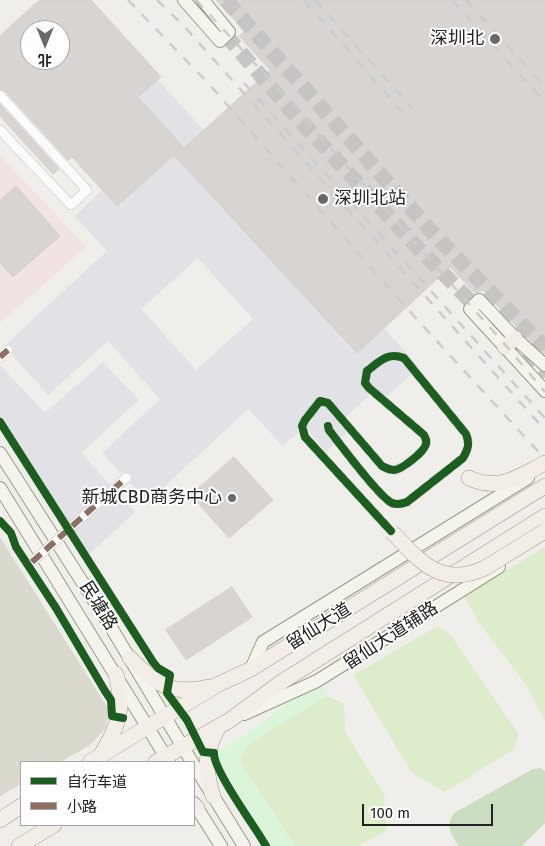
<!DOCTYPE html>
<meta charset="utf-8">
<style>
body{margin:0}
#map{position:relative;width:545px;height:846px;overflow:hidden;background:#f0eeeb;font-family:"Fira Sans","Noto Sans SC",sans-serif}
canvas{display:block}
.legend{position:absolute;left:20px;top:761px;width:175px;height:65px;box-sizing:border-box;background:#fff;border:1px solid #a7a7a7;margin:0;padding:6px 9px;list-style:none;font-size:15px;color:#222}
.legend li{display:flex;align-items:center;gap:10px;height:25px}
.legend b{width:25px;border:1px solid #a7a7a7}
.north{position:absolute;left:20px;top:20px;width:50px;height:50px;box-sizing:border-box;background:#fff;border:1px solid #a7a7a7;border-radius:50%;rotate:180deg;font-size:14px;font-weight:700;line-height:20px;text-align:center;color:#222}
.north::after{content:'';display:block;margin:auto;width:18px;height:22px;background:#6a6968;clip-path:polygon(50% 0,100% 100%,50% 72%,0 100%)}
.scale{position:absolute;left:362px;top:804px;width:131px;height:22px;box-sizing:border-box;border:2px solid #222;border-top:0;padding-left:6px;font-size:15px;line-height:18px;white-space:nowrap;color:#222;-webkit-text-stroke:4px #fff;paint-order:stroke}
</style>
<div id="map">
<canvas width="545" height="846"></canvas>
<ul class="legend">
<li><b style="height:6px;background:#1b5e20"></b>自行车道</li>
<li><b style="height:6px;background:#8d6e63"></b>小路</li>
</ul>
<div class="north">北</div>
<div class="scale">100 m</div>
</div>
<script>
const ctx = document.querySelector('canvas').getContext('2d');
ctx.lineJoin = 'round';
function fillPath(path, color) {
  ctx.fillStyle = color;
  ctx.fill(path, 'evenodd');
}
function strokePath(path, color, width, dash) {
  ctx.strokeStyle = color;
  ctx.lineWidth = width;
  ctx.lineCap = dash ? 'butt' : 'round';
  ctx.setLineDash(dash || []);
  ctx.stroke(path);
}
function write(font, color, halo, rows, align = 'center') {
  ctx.font = font + ' "Fira Sans","Noto Sans SC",sans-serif';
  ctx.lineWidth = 4;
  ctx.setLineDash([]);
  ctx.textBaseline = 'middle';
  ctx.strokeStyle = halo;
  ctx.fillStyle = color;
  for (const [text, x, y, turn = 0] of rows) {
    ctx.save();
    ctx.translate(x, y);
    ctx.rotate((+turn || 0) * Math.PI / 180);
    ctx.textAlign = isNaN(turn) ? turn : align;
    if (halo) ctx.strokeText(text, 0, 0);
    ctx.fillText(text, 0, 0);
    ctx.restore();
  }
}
fillPath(new Path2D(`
 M0,155L86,247L0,323Z`), '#f1e3e1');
fillPath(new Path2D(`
 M0,537L109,710L106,728L89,746L60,762H21V784L0,796Z`), '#d9d9cd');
fillPath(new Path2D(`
 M545,547V721L527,686L479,623L464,596Z
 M438,626L451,636L519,734L514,749L445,792L412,773L353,675Z
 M326,696L344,703L345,732L385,796L384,804L387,830L359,846H295L240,761L247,745Z`), '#ddeccb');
fillPath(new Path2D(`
 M540,768L545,771V823L522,846H459C451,835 445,825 454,813L533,769Z`), '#cbdec1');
fillPath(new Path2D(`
 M319,686L324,690L326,696L247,745L240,761L295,846H270L216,756L217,752L253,729L297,697Z`), '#daf5da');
fillPath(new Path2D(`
 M158,80L419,367L380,403L373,395H370L340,422V425L347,433L326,452L305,427L283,446L248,409L148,502L102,453L160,399L108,341L48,395L4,346L107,251L75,216L102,190L117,206L183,147L138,97ZM198,258L253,319L196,370L141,309Z
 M103,362L139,400L81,453L135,512L85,558L0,430V365L45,413Z`), '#e2e1e5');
const building = new Path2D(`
 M40,0H91L161,77L138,97L184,148L270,70L239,36L245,31L216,0H545V354L524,335L483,290L475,293L450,267L357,353L174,155L117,206L72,157L68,160L5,91L0,89V36ZM30,30H60V60H30Z
 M0,104L59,169L53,174L0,116Z
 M16,186L60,236L13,277L0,263V201Z
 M234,457L273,500L229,538L191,495Z
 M232,587L252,617L186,660L166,630Z`);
fillPath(building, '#d7d4d2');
strokePath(building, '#d3d0cc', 1);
strokePath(new Path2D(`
 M328,426L329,430C340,444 379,497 392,503C397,505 402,504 407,502L463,458C468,449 470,444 466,434L404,358C387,352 380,361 367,371L365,383L369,388L424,435C425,438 427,440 426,443C426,451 401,470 394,470C389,470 386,468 382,466L328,403L320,401L305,420L302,426L305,437L391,531`), '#c7c5c3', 9, [9, 4.5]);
strokePath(new Path2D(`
 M196,0L292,112L418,248L545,377
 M226,0L432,232L545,348`), '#c7c5c3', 15, [15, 8]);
const street = new Path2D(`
 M0,95L87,190L71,205L0,130
 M0,357L8,350`);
const secondary = new Path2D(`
 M184,0L220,41L229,32L203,0
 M545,365L515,338L479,300L470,309L545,391
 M0,453L109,624L192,762
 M0,488L169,762
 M251,669L263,642L528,478
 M244,714L317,681L499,567
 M194,765L244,846
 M194,803L221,846`);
const primary = new Path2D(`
 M505,347L515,338
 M469,478C499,492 518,477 545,463
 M130,658C156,684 170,696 209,687
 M101,755C119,726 125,707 116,674
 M90,762L217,685L251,669L545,486
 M156,762L230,720L283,681L545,516
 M213,796C204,769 205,751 219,726
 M194,805L197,808
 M0,820L21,806
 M19,846L54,825`);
strokePath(street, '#c9c8c7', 10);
strokePath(secondary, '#999a82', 14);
strokePath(primary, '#a79c86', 16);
strokePath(street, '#fdfcfc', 9);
strokePath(secondary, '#f4f4ed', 12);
strokePath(primary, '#f3ede7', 15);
strokePath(new Path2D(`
 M128,0L208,83L413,315L545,459
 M157,0L182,24L545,430
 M196,0L283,94L509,349L545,392
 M304,0L405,115
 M315,0L412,108
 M452,0L545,102
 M466,0L545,87
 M244,83L545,418`), '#ccc', 2.5, [10, 10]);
const streetBridge = new Path2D(`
 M32,562L126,478`);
const primaryBridge = new Path2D(`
 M391,531C419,560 440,589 485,568L545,531`);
strokePath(streetBridge, '#c9c8c7', 10, []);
strokePath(primaryBridge, '#a79c86', 16, []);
strokePath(streetBridge, '#fdfcfc', 9);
strokePath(primaryBridge, '#f3ede7', 15);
strokePath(new Path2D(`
 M0,357L8,350
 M32,562L126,478`), '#8d6e63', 6, [12, 6]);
strokePath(new Path2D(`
 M0,422L153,662L158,668L170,675L167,693L187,720L203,752L214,753C213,770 256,828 266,846
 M328,426L329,430C340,444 379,497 392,503C397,505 402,504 407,502L463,458C468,449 470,444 466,434L404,358C387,352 380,361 367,371L365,383L369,388L424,435C425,438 427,440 426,443C426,451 401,470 394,470C389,470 386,468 382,466L328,403L320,401L305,420L302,426L305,437L391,531
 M0,521L11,533L16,547L56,608L105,691L111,700L112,716L123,718`), '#1b5e20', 8);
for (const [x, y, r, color] of [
 [495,39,6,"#6a6968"],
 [323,199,6,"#6a6968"],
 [232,498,5,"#6a6968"]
]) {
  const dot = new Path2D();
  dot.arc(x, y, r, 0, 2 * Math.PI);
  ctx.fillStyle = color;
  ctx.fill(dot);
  strokePath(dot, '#fff', 2);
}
write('18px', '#222', '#fff', [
 ["深圳北",484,39],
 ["深圳北站",334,199,"left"],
 ["新城CBD商务中心",222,498]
], 'right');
write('18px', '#222', '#fff', [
 ["民塘路",98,606,58],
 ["留仙大道",319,627,-32],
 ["留仙大道辅路",391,636,-33]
]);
</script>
